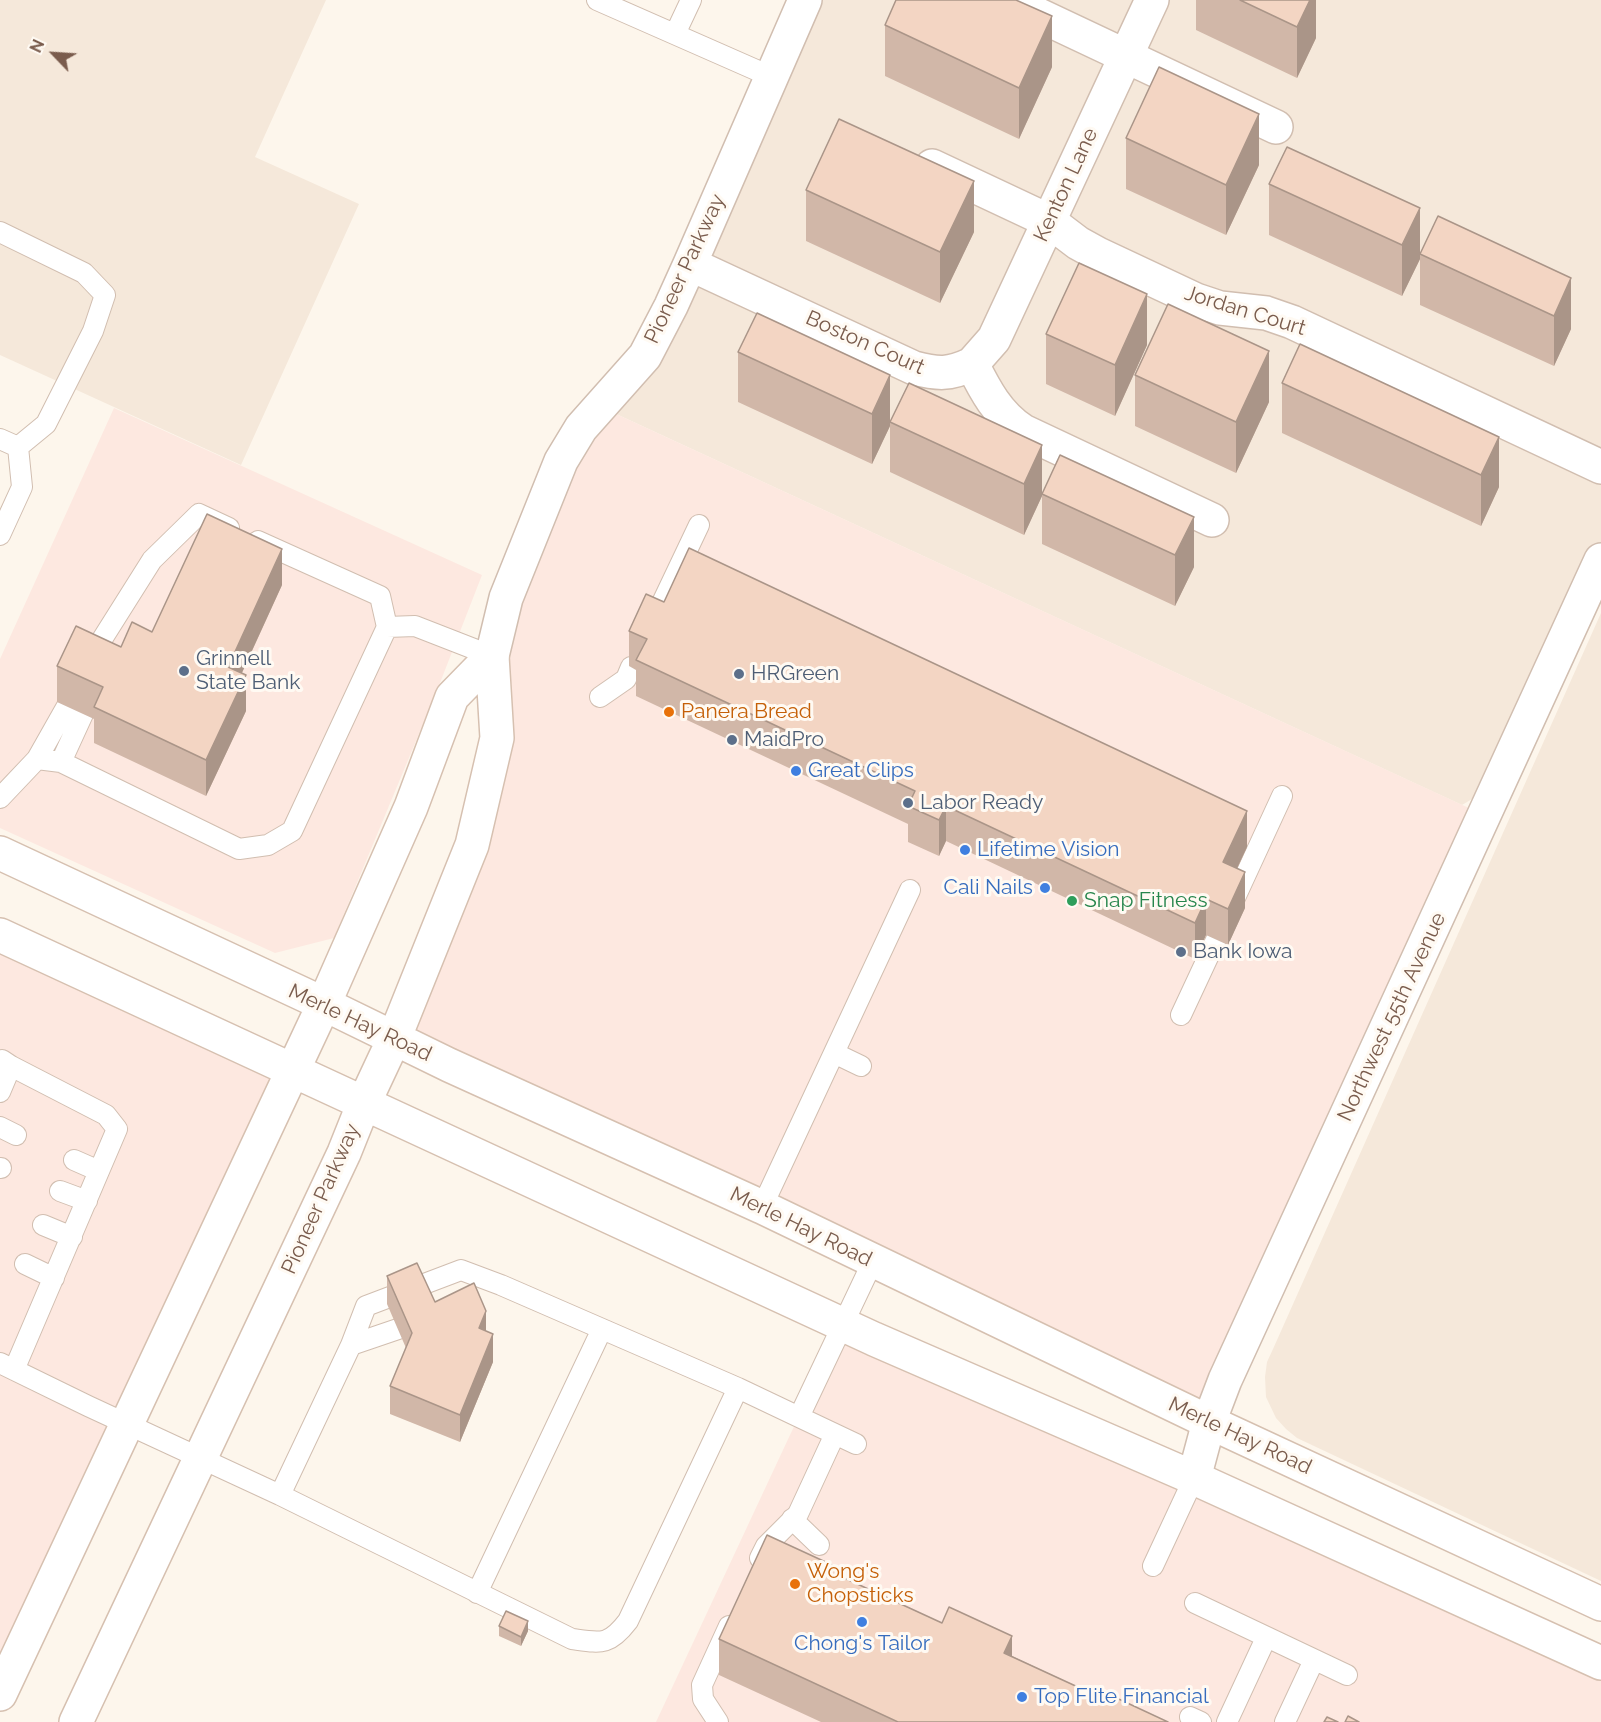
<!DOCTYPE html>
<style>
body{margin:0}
#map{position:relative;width:1601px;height:1722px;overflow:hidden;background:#fdf6ec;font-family:Raleway,sans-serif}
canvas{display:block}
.north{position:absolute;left:24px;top:24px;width:60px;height:60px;-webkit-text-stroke:4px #fffaf3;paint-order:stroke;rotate:295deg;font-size:16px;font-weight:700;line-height:24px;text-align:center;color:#7a5c4d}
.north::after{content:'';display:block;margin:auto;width:21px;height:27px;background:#7a5c4d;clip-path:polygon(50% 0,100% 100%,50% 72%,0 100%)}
</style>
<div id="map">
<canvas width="1601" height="1722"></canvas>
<div class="north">N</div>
</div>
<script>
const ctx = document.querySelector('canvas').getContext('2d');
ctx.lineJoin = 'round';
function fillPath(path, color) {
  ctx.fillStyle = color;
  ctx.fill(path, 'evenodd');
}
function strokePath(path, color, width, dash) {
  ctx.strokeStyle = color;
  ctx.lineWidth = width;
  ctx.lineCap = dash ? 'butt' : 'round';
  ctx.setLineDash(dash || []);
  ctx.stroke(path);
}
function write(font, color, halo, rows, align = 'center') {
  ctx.font = font + ' Raleway,sans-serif';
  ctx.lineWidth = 6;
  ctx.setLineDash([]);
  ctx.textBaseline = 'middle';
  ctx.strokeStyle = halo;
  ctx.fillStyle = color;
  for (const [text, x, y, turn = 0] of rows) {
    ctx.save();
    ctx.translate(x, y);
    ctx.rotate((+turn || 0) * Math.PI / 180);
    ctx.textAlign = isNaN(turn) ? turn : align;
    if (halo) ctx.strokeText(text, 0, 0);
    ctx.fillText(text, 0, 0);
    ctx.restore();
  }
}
fillPath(new Path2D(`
 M0,0H326L255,157L359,204L241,465L0,355Z
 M805,0H1601V560L1485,785L1472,799L1462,805L601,407L645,356Z
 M1601,613V1581L1297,1438L1286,1429L1276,1418L1266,1397L1265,1377L1267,1362L1273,1349Z`), '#f5e8da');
fillPath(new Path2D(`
 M601,407L1484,815L1209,1422L394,1039L472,845L492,656Z
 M114,408L482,575L438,688L334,938L275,953L0,828V659Z
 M0,934L293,1071L0,1694Z
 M843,1325L1601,1663V1722H656L790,1435Z`), '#fde8e0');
const lane = new Path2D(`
 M597,0L772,77
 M675,34L691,0
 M0,232L84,273L105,295L93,331L46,424L18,447
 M0,439L18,447L22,487L0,535
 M258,541L380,596L387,627
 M651,626L699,525
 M89,660L152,560L199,514L229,528
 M600,697L626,679L631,667
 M37,759L67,706
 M61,762L83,714
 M0,798L37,759L61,762L239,849L268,845L292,831L387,627L415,626L492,656
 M1234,900L1282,796
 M1181,1015L1216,940
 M834,1053L861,1066
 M11,1066L106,1115L117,1129L14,1370
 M0,1092L11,1066L2,1060
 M0,1127L16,1135
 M74,1160L99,1171
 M0,1168H1
 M60,1191L87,1201
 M762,1207L910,890
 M43,1225L72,1237
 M25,1264L54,1278
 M351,1345L398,1329
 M0,1363L88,1406L280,1495L572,1639C601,1643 609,1646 628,1621L738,1388
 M856,1444L799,1417L873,1261
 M280,1495L351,1345L366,1306L461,1270L501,1285L738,1388L799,1417
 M792,1519L819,1545
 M760,1558L766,1546L798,1514L835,1434
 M1153,1566L1194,1478
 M477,1593L602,1329
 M1195,1603L1347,1675
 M1190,1717L1201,1722
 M718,1722L703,1699L702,1685L729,1626
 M1227,1722L1266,1638
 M1285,1722L1314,1660`);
const street = new Path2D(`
 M1007,0L1276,127
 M932,166L1049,221L1078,243L1098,254L1196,300L1220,308L1266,313L1292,322L1601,467
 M690,264L914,368C938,374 949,375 972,364C985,390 998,415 1023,431L1212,520
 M972,364L994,339L1152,0
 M492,656L506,598L561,461L581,428L645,356L671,306L690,264L805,0
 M1194,1478L1209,1422L1225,1380L1601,560`);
const secondary = new Path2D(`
 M0,853L324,1004L449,1065L762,1207L1209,1422L1601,1604
 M0,935L874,1339L1194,1478L1601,1663
 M0,1694L324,1004L411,807L452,697L492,656
 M76,1722L344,1153L364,1103L394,1039L472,845L497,738L492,656`);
strokePath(lane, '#d1beb0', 22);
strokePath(street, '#d1beb0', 36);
strokePath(secondary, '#d6c0b0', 36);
strokePath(lane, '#fff', 20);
strokePath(street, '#fff', 33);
strokePath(secondary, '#fff', 33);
fillPath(new Path2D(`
 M1196,0H1316V38L1297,78L1196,30Z
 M885,25L1052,67L1019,139L885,76Z
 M1126,138L1259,165L1226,235L1126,189Z
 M1287,147L1420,259L1402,296L1269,235V184Z
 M806,190L974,232L940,303L806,241Z
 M1438,216L1571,329L1554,366L1420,305V254Z
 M1046,334L1147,345L1115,416L1046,384Z
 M1300,344L1499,487L1481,526L1282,433V383Z
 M738,352L890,422L909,383L1042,496L1024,535L890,472V426L872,464L738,402Z
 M1135,375L1269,402L1236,473L1135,426Z
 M1060,455L1194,567L1175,606L1042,544V494Z
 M282,585L242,673L246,711L206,796L94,743V719L57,702V666L121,647Z
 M664,602L1247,847L1237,869L1245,908L1228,945L1206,935L1195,959L946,841L939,856L908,842V824L636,696V670L629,666V631Z
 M387,1276L435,1302L486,1331L493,1362L460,1442L390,1414V1386L406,1348L387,1304Z
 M843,1577L1106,1700L1168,1722H821L719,1675V1639Z
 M499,1626L528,1631L521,1646L499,1636Z`), '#d1b7a8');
fillPath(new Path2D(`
 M1310,0H1316V38L1297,78V27Z
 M1052,16V67L1019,139V88Z
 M1259,114V165L1226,235V185Z
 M974,181V232L940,303V252Z
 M1420,208V259L1402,296V245Z
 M1571,278V329L1554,366V316Z
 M1147,294V345L1115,416V365Z
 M1269,351V402L1236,473V422Z
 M890,375V426L872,464V414Z
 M1499,437V487L1481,526V475Z
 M1042,445V496L1024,535V484Z
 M1194,517V567L1175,606V555Z
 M282,549V585L228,703V667Z
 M246,675V711L206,796V760Z
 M946,806V841L939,856V820Z
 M1247,811V847L1223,898V862Z
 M1245,872V908L1228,945V909Z
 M1206,899V935L1195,959V923Z
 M486,1311V1338L479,1328Z
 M493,1334V1362L460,1442V1415Z
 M528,1621V1631L521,1646V1637Z
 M1012,1636V1672L1004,1653Z`), '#aa9588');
const building = new Path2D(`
 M896,0H1016L1052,16L1019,88L885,25Z
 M1240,0H1310L1297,27Z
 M1159,67L1259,114L1226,185L1126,138Z
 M839,119L974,181L940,252L806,190Z
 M1287,147L1420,208L1402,245L1269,184Z
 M1438,216L1571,278L1554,316L1420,254Z
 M1079,263L1147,294L1115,365L1046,334Z
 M1168,304L1269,351L1236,422L1135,375Z
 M757,313L890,375L872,414L738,352Z
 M1300,344L1499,437L1481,475L1282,383Z
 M909,383L1042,445L1024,484L890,422Z
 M1060,455L1194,517L1175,555L1042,494Z
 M207,514L282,549L228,667L246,675L206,760L94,707L103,687L57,666L76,626L121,647L132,622L152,632Z
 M689,548L1247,811L1223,862L1245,872L1228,909L1206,899L1195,923L946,806L939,820L908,806L915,791L636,660L647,639L629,631L646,594L664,602Z
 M417,1263L435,1302L474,1283L486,1311L479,1328L493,1334L460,1415L390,1386L412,1333L387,1276Z
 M767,1535L843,1570L840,1576L942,1623L949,1607L1012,1636L1004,1653L1106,1700L1108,1694L1168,1722H898L719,1639Z
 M506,1611L528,1621L521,1637L499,1626Z
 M1348,1716L1359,1722H1345Z
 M1327,1717L1338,1722H1324Z`);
fillPath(building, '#f3d5c3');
strokePath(building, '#aa9588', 1.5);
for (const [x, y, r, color] of [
 [184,671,6,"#5c6f8a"],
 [739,674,6,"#5c6f8a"],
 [669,712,6,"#e8710a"],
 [732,740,6,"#5c6f8a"],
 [796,771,6,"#3f7fe0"],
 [908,803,6,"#5c6f8a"],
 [965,850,6,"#3f7fe0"],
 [1045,888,6,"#3f7fe0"],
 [1072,901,6,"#2e9e5b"],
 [1181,952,6,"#5c6f8a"],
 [795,1584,6,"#e8710a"],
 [862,1622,6,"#3f7fe0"],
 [1022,1697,6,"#3f7fe0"]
]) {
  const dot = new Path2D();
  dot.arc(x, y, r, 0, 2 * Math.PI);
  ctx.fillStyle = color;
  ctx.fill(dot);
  strokePath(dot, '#fffaf3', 2);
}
write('21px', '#7a5c4d', '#fffaf3', [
 ["Kenton Lane",1066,185,-65],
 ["Pioneer Parkway",685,269,-65],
 ["Jordan Court",1245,311,17],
 ["Boston Court",865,343,24],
 ["Northwest 55th Avenue",1392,1017,-65],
 ["Merle Hay Road",360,1023,25],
 ["Pioneer Parkway",321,1199,-66],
 ["Merle Hay Road",801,1227,26],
 ["Merle Hay Road",1240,1436,25]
]);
write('21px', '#4e5e75', '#fffaf3', [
 ["Grinnell",196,659],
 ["State Bank",196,683],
 ["HRGreen",751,674],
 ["MaidPro",744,740],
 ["Labor Ready",920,803],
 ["Bank Iowa",1193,952]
], 'left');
write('21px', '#c56008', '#fffaf3', [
 ["Panera Bread",681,712],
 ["Wong's",807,1572],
 ["Chopsticks",807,1596]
], 'left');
write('21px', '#366cbe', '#fffaf3', [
 ["Great Clips",808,771],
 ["Lifetime Vision",977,850],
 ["Cali Nails",1033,888,"right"],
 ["Chong's Tailor",862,1644,"center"],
 ["Top Flite Financial",1034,1697]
], 'left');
write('21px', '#27864d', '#fffaf3', [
 ["Snap Fitness",1084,901]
], 'left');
</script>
